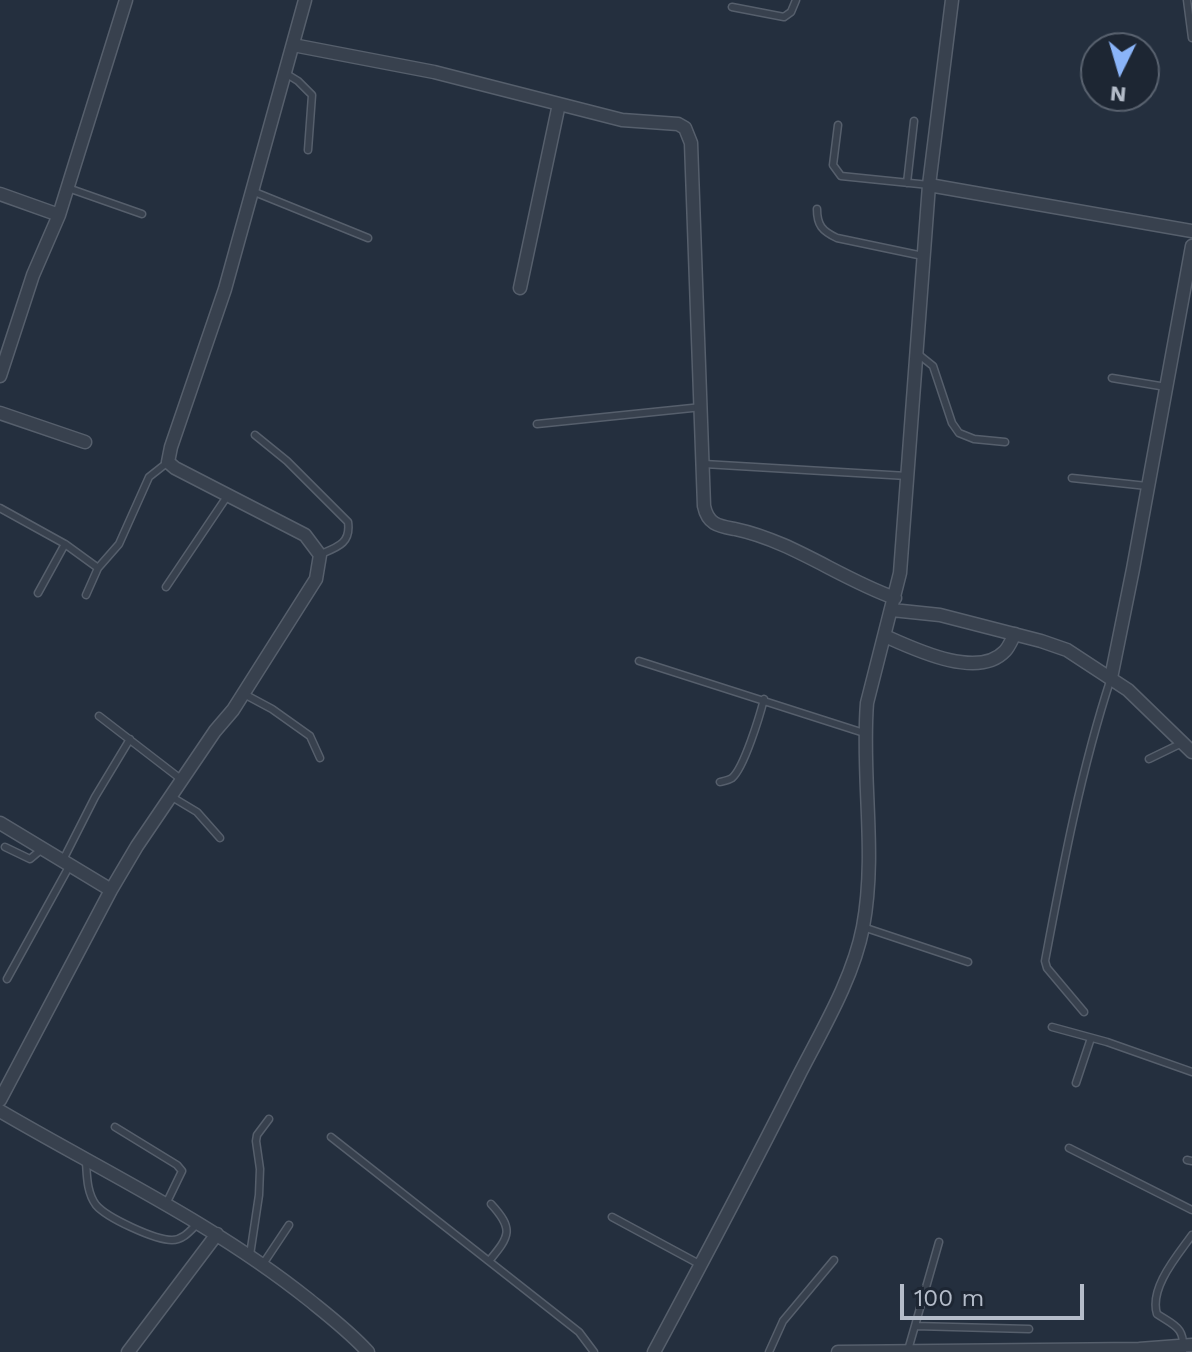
<!DOCTYPE html>
<style>
body{margin:0}
#map{position:relative;width:1192px;height:1352px;overflow:hidden;background:#242f3e;font-family:"Work Sans",sans-serif}
canvas{display:block}
.north{position:absolute;left:1080px;top:32px;width:80px;height:80px;box-sizing:border-box;background:#1d2633;border:2px solid #59626f;border-radius:50%;rotate:185deg;font-size:22px;font-weight:700;line-height:32px;text-align:center;color:#b4bcc9}
.north::after{content:'';display:block;margin:auto;width:28px;height:36px;background:#8ab4f8;clip-path:polygon(50% 0,100% 100%,50% 72%,0 100%)}
.scale{position:absolute;left:900px;top:1284px;width:184px;height:36px;box-sizing:border-box;border:4px solid #b4bcc9;border-top:0;padding-left:10px;font-size:24px;line-height:28px;white-space:nowrap;color:#b4bcc9;-webkit-text-stroke:6px #1d2633;paint-order:stroke}
</style>
<div id="map">
<canvas width="1192" height="1352"></canvas>
<div class="north">N</div>
<div class="scale">100 m</div>
</div>
<script>
const ctx = document.querySelector('canvas').getContext('2d');
ctx.lineJoin = 'round';
function strokePath(path, color, width, dash) {
  ctx.strokeStyle = color;
  ctx.lineWidth = width;
  ctx.lineCap = dash ? 'butt' : 'round';
  ctx.setLineDash(dash || []);
  ctx.stroke(path);
}
const service = new Path2D(`
 M1187,0L1192,38
 M732,7L784,17L791,12L796,0
 M285,73L298,81L312,95L308,150
 M838,125L833,165L841,176L929,185
 M907,183L914,121
 M68,188L142,214
 M252,191L368,238
 M817,209C817,225 822,231 837,238L923,256
 M918,354L933,366L952,423L959,433L974,439L1005,442
 M1112,378L1166,387
 M537,424L702,407
 M255,435L287,461L348,522C351,543 338,547 321,554
 M704,464L907,476
 M1072,478L1147,486
 M0,508L65,544L98,568L86,595
 M98,568L119,544L149,477L168,462
 M166,587L228,495
 M38,593L65,544
 M639,661L864,733
 M244,694L272,709L310,736L320,758
 M99,716L182,780
 M1149,759L1182,743
 M720,782C724,781 729,780 732,778C744,768 760,715 764,699
 M172,797L197,812L220,838
 M5,847L30,859L42,849
 M63,860L95,797L130,739
 M863,927L968,962
 M7,979L70,865
 M1084,1012L1047,968L1045,961C1063,865 1081,770 1111,678
 M1052,1027L1107,1042L1192,1072
 M1076,1083L1091,1038
 M115,1127L177,1165L182,1171L166,1204
 M331,1137L579,1332L594,1352
 M1069,1148L1192,1210
 M1187,1160L1192,1161
 M86,1162C87,1177 87,1193 96,1205C107,1218 155,1240 172,1240C183,1240 190,1231 198,1223
 M612,1217L701,1265
 M250,1255L259,1195L260,1169L256,1141L257,1135L269,1119
 M489,1261C510,1236 514,1229 491,1204
 M263,1264L289,1225
 M915,1326L1029,1329
 M908,1350L939,1242
 M769,1352L783,1321L834,1260
 M1183,1352C1185,1327 1175,1326 1157,1314C1149,1288 1177,1256 1192,1235`);
const minor = new Path2D(`
 M293,45L434,72L622,120L678,124L685,128L691,143L704,506C708,525 719,526 735,529C792,541 841,579 895,598
 M929,185L1192,231
 M0,194L59,215
 M520,288L559,104
 M0,376L33,275L59,215L126,0
 M0,413L85,442
 M892,610L940,615L1041,641L1067,650L1128,690L1192,752
 M885,636C914,649 978,680 1005,651C1009,647 1012,639 1015,634
 M1111,678L1133,569L1192,246
 M0,823L111,890
 M0,1100L111,890L137,846L215,731L233,710L316,579L320,555L305,535L175,468L168,462L171,447L225,289L305,0
 M0,1111C104,1172 213,1223 308,1299C329,1316 350,1332 368,1352
 M128,1352L217,1234
 M654,1352C703,1261 751,1170 798,1077C822,1030 853,979 863,927C877,852 861,777 867,703L900,573L929,185L952,0
 M838,1352L1139,1349L1192,1345`);
strokePath(service, '#565f6c', 9);
strokePath(minor, '#565f6c', 15);
strokePath(service, '#38414e', 6);
strokePath(minor, '#38414e', 12);
</script>
